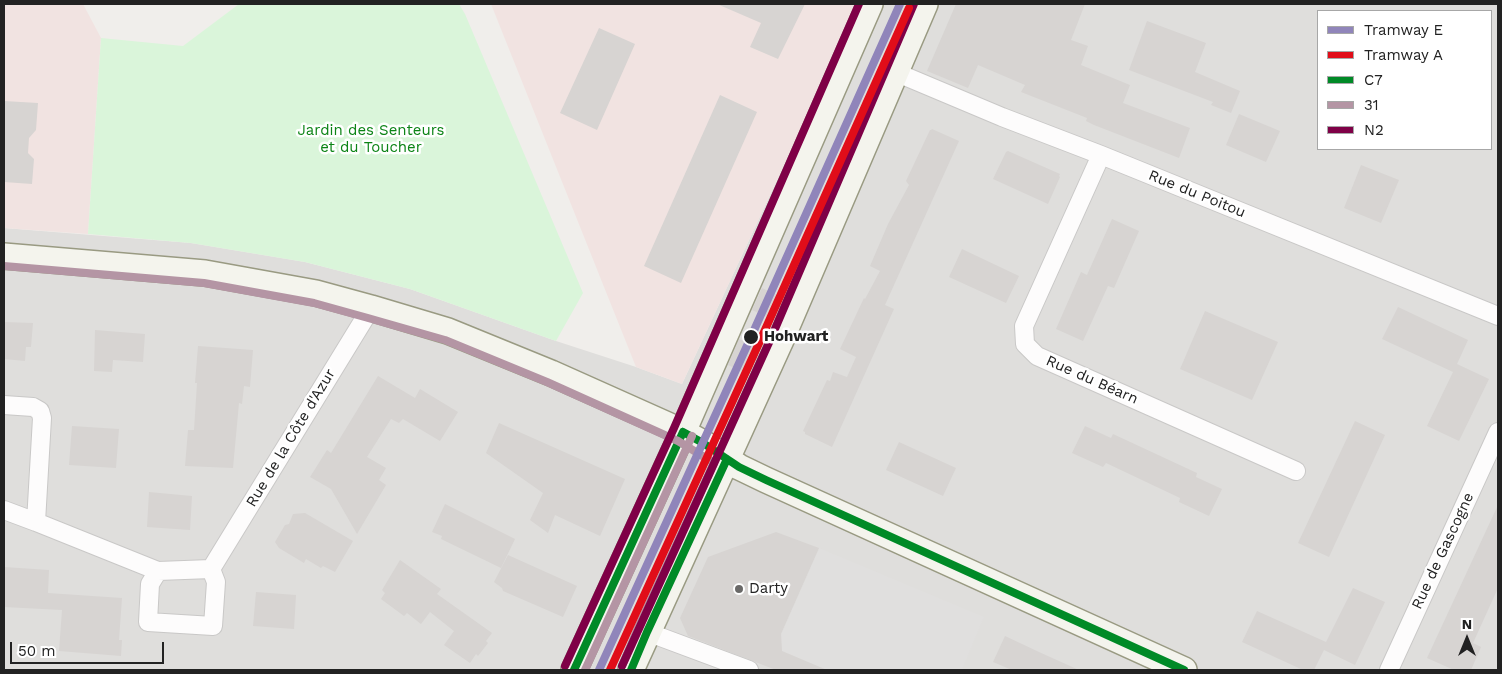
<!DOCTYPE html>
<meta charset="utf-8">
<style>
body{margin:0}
#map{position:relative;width:1502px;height:674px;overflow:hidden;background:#f0eeeb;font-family:"Work Sans",sans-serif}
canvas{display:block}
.frame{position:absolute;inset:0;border:5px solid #222;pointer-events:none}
.legend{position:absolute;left:1317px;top:10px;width:175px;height:140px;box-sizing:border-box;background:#fff;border:1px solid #a7a7a7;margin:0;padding:6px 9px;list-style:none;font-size:15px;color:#222}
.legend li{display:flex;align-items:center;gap:10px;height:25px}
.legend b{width:25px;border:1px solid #a7a7a7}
.north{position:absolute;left:1442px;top:614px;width:50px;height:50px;-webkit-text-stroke:4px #fff;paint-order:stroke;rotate:0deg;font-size:14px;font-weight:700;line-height:20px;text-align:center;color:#222}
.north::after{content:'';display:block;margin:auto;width:18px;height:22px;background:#222;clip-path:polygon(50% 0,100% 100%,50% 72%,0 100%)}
.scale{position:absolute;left:10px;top:642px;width:154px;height:22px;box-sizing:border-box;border:2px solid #222;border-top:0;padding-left:6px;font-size:15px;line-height:18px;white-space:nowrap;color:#222;-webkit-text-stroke:4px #fff;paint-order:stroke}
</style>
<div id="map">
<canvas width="1502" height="674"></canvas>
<div class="frame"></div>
<ul class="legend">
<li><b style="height:6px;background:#9085ba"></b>Tramway E</li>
<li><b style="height:6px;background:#e10d19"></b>Tramway A</li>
<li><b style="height:6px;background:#008a27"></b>C7</li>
<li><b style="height:6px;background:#b495a4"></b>31</li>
<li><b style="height:6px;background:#7f0047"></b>N2</li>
</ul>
<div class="north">N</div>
<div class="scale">50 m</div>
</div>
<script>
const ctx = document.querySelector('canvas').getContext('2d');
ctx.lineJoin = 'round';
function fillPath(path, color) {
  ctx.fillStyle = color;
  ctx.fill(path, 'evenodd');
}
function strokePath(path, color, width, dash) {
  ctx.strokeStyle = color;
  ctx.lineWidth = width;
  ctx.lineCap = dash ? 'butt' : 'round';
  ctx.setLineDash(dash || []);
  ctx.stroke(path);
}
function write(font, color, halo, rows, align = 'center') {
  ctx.font = font + ' "Work Sans",sans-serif';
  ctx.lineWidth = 5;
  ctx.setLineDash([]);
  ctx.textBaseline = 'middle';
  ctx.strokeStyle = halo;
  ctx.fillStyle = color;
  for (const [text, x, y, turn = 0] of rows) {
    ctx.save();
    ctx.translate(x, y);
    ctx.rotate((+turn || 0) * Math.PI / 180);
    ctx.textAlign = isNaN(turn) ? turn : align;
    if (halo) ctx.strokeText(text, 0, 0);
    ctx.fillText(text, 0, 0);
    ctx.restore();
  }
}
fillPath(new Path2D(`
 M859,4H1498V670H4V228L191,243L305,262L410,289L556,341L636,367L682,384ZM1318,11H1491V149H1318Z`), '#dfdedc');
fillPath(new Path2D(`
 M4,4H83L101,38L88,234L4,228Z
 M491,4H859L682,384L636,367Z`), '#f1e3e1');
fillPath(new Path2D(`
 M239,4H459L465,14L583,293L556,341L410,289L305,262L191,243L88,234L101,38L183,46Z`), '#daf5da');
fillPath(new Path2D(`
 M819,548L984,617L962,670H799L803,660L782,651L781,634Z`), '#e0dfde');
fillPath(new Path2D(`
 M717,4H805L778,59L750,47L761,23Z
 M956,4H1085L1071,40L1088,46L1081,65L1130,85L1123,103L1190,128L1179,158L1094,125L1086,121L1087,118L1021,92L1025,85L978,65L968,88L927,71Z
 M1147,21L1206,43L1195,72L1240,91L1231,113L1211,105L1213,102L1129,70Z
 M599,28L635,44L597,130L560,113Z
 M720,95L757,112L681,283L644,266Z
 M4,101L38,103L36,130L29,138L28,153L34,159L32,184L4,182Z
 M1239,114L1280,131L1266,162L1226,145Z
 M932,129L959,141L885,305L894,309L832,447L805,434V432L803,431L827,380L830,381L833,372L847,377L856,357L840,349L864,298L865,299L880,271L870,266L888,224L909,185L906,181L930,130H931Z
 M1008,151L1060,174L1059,176L1060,177L1048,204L993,179L1006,152Z
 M1361,165L1399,180L1381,223L1344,208Z
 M1112,219L1139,231L1114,288L1108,286L1083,341L1056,329L1081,272L1087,275Z
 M962,249L1019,276L1006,303L949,277Z
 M762,288L783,298L774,320L752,310Z
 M1398,307L1468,340L1457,364L1489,379L1459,441L1427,426L1453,372L1382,339Z
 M1205,311L1278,342L1252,400L1180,369Z
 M4,322L33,323L31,347H26L25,361L4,359Z
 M95,330L145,334L143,362L113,360L112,372L94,371Z
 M739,339L761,349L749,375L728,365Z
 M198,346L253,350L250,387L244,386L242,404L239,403L233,468L185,466L188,430H194L197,383H195Z
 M378,376L415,398L420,389L458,412L440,441L403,419L399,423L391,419L367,457L386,468L379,480L386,485L357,534L331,489L310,477L327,450L331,453Z
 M1355,421L1385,435L1329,557L1298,543Z
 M499,423L625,479L600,536L555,515L548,533L530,520L543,493L486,453Z
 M72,426L119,429L116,468L69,465Z
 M1085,426L1111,438L1113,434L1197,473L1196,477L1222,489L1209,516L1179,502L1180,498L1106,463L1103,467L1072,453Z
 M899,442L956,468L943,496L886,470Z
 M149,492L192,496L190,530L147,527Z
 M445,504L515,539L501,568L441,539L442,536L432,532Z
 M1498,505V588L1473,643L1481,647L1471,670H1454L1427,658Z
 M305,513L353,541L335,572L323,566L321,568L306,559L304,563L279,548L275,542L285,525L289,524L293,514Z
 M776,532L819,548L781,634L782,651L827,670H776L688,636L680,618L708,557Z
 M508,555L577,586L563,617L503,591L502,588L494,582Z
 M400,560L441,589L437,594L492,633L486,641L488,643L478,656L476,654L470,663L444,645L454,631L430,612L421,624L407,613L404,616L381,599L385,593L382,590Z
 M4,567L49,570L48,593L122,598L119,640H122L121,656L59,651L62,610L4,607Z
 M1353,588L1385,602L1355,665L1324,650L1314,670H1303L1242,642L1257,611L1326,642Z
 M256,592L296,595L294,629L253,626Z
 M1005,636L1039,652L1079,670H1012L993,662Z`), '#d7d4d2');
const street = new Path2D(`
 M895,72L1002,117L1101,155L1498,316
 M1101,155L1024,326L1025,344L1037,356L1296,471
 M4,405L33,407L40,411L42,418L36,522
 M4,510L36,522L158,571L211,569L371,308
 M158,571L150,584L148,622L213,626L216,582L211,569
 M647,632L749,670
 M1389,670L1498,432`);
const secondary = new Path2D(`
 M4,256L205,273L316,293L371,308L448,331L551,373L683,432L703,443L739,467L766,480L1184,670
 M574,670L683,432L870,4
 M631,670L781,340L925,4`);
strokePath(street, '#c9c8c7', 20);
strokePath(secondary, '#999a82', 28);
strokePath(street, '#fdfcfc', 18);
strokePath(secondary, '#f4f4ed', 25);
strokePath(new Path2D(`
 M683,432L703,443L739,467L766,480L1184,670
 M574,670L683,432
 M631,670L647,632L727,459`), '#008a27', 8);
strokePath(new Path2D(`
 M4,266L204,283L314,303L368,318L445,340L547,382L678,441L714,463L638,628L622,666
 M585,670L692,436`), '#b495a4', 8);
strokePath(new Path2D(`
 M565,666L674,428L859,4
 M622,666L772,336L914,4`), '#7f0047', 8);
strokePath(new Path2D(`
 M599,670L751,337L900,4`), '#9085ba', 8);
strokePath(new Path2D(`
 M610,670L760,341L909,8`), '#e10d19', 8);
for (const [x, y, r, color] of [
 [751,337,8,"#222"],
 [739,589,5,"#6a6968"]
]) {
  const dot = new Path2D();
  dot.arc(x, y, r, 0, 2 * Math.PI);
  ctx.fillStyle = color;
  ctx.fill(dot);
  strokePath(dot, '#fff', 2);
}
write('15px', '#0c8416', '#fff', [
 ["Jardin des Senteurs",371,131],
 ["et du Toucher",371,148]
]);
write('15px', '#222', '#fff', [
 ["Rue du Poitou",1197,194,22],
 ["Rue du Béarn",1092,380,24],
 ["Rue de la Côte d'Azur",291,438,-59],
 ["Rue de Gascogne",1443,551,-65]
]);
write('bold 15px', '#222', '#fff', [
 ["Hohwart",764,337]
], 'left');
write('15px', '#222', '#fff', [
 ["Darty",749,589]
], 'left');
</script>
